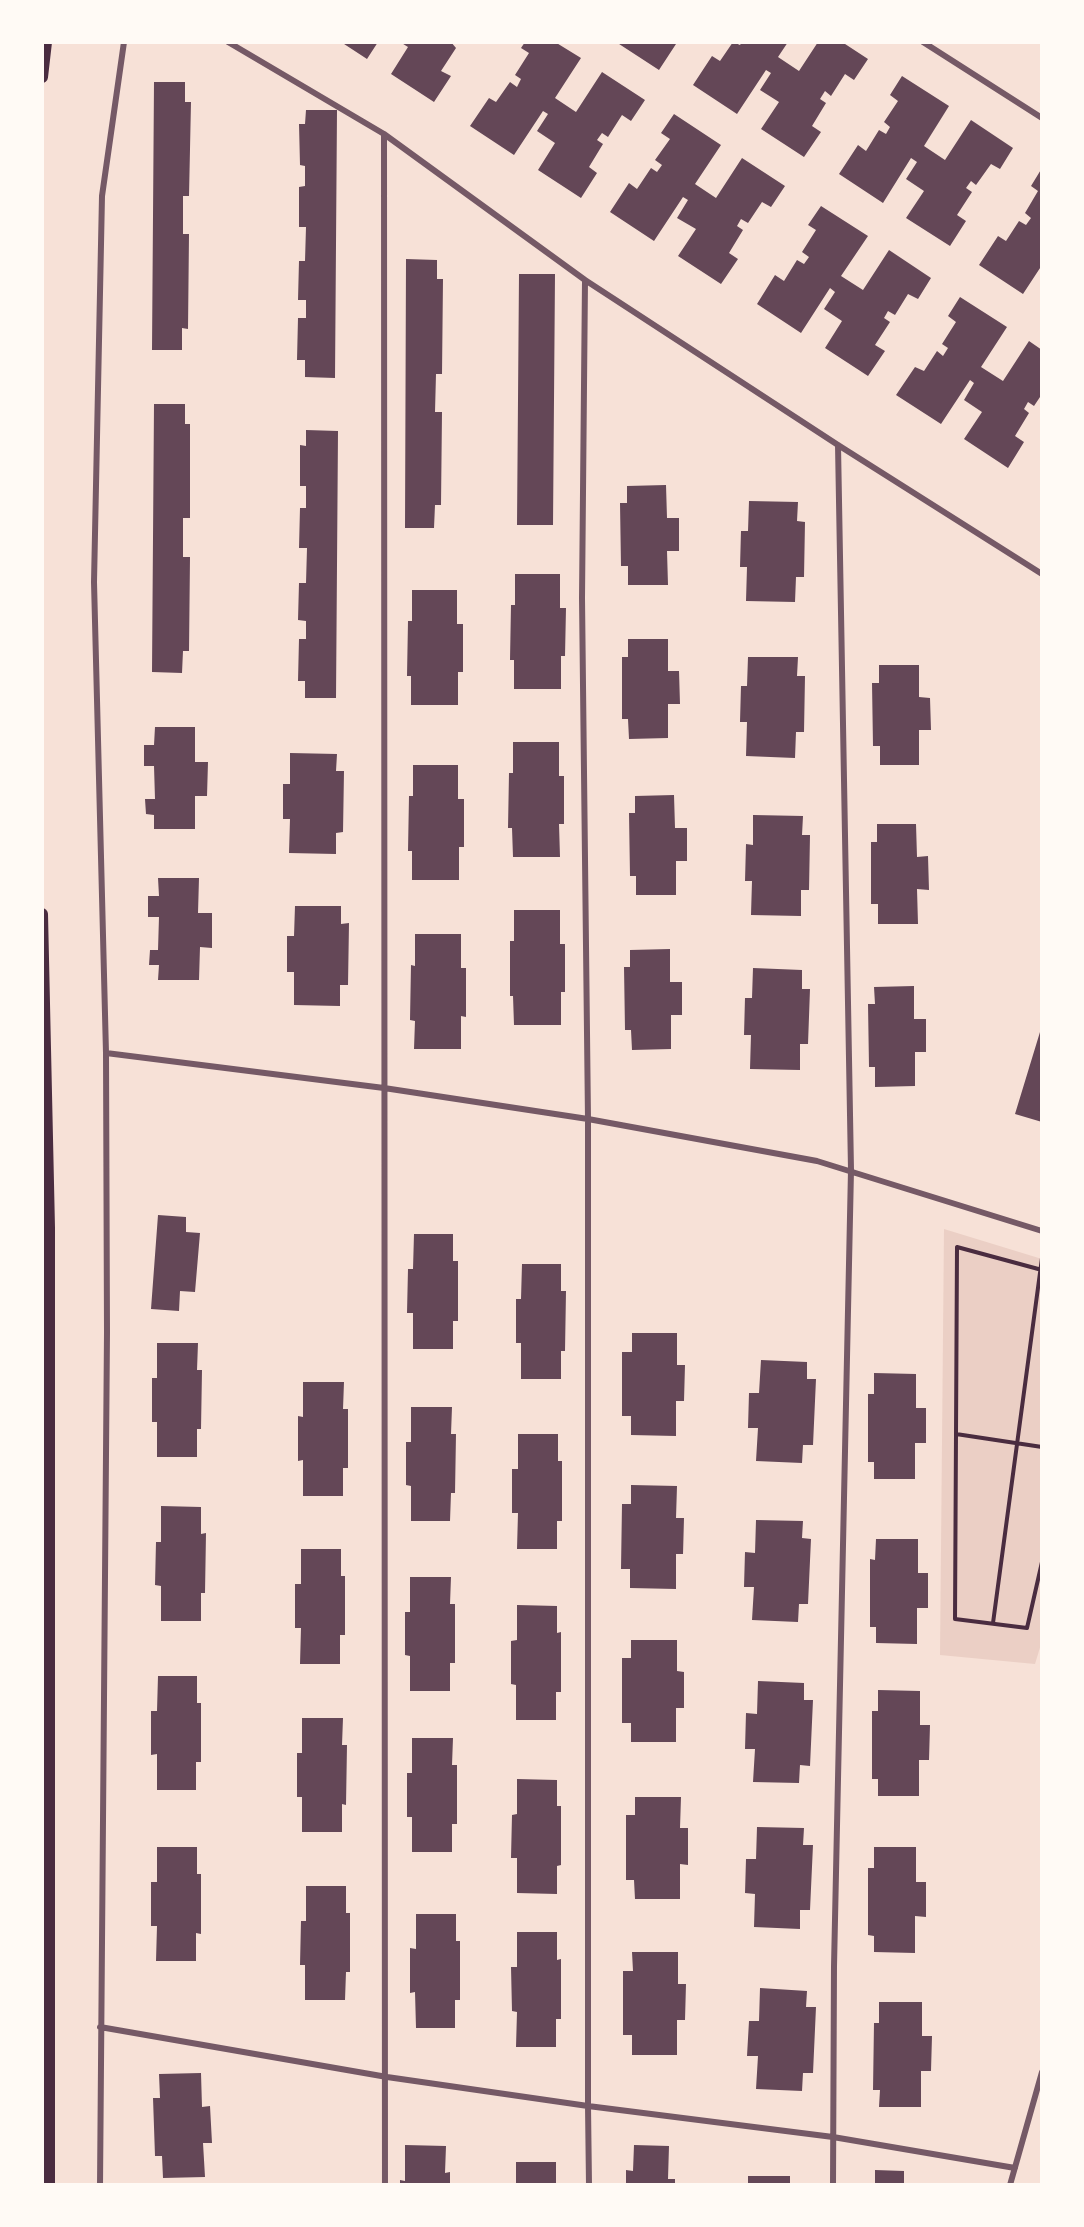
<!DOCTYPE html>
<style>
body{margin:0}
#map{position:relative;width:1084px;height:2227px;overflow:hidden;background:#f7e1d7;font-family:Karla,sans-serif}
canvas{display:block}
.frame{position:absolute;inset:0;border:44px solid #fffaf5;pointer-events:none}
</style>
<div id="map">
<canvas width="1084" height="2227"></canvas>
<div class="frame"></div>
</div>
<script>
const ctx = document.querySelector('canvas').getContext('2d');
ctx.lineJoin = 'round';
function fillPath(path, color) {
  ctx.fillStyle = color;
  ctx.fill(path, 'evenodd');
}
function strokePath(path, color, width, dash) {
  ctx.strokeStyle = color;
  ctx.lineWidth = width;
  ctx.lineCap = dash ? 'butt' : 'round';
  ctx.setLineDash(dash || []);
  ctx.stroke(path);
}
fillPath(new Path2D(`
 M944,1229L1042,1259V1641L1035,1664L940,1655Z`), '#ebcfc5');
fillPath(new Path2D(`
 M341,42H378L367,59Z
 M400,42H451L456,48L441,71L451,76L434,102L391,74L408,47Z
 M525,42H555L581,58L555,98L576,112L602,72L645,100L631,121L622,115L608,137L602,133L597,140L603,144L589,167L597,173L581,198L538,170L555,143L537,131L548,114L543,111L514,155L470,126L489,98L496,102L510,82L517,87L521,79L515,75L529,53L521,48Z
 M616,42H673L676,44L659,70Z
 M733,42L740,45L742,42H788L778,57L799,71L818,42H842L868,59L854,80L845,74L831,96L825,91L820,99L826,103L812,126L821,132L804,157L761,129L779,102L760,90L771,73L766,70L737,114L693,85L712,56L720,61Z
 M902,76L949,106L924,146L945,160L971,120L1013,148L1000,169L991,164L976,185L971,181L966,188L972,192L957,215L966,221L950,246L906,218L924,191L906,179L917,162L911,158L883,203L839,174L858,145L866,151L879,130L886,134L890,127L884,122L898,101L890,95Z
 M154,82H185V102H191L189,196H183V234H189L188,329L182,328V350H152Z
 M306,110H337L335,378L305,377V360H297L298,318H306V300H298L299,261H305L306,227H299V187L305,186V166L300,165L299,124H305Z
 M674,114L721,145L695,184L716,198L742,158L785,186L771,207L762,202L748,223L741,219L737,226L743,230L729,253L738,259L721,284L678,256L696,229L677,218L688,200L683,197L654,241L610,212L629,183L637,189L651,168L657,172L662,165L655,160L670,139L661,133Z
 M1042,168V265L1023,294L979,265L998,236L1006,241L1019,221L1026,225L1031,218L1025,213L1038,191L1031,186Z
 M821,206L868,236L841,276L863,290L889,250L931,278L918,299L908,294L895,315L888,311L884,318L890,322L875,345L885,351L868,376L825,348L842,321L824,309L835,292L830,288L801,333L757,304L775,275L784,281L797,260L804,264L809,257L802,252L816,230L808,225Z
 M406,259L437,260V279H443L442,374H436L435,412H442L441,505H435L434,528H405Z
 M519,274H555L553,525H517Z
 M960,297L1007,327L981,367L1003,381L1029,341L1042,350V394L1034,406L1028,402L1024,409L1029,413L1015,436L1024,442L1008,468L964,439L982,412L964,400L974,383L970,380L941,424L896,395L915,367L924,371L937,351L943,356L948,348L942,344L956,322L948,316Z
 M154,404H185V424H190V518H183V557H190L189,651H183L182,673L152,672Z
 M306,430L338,431L336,698H305V681H298L299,639H306V621L298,620L299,583H306L307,548H299L300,508H306V486H300V445L306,446Z
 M666,485L667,518H679V551H667L668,585H628V566H621L620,503H627V486Z
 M749,501L798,502L797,521L805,522L804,577H796L795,602L746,601L747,567H740L741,531H748Z
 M515,574H560V608H566L565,656H561V689H514V660H510L511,605H515Z
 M412,590H457V624H463V672H458V705H411V676H407L408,621H412Z
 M628,639H668V671H679L680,704H668V738L629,739L628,719H622V657H628Z
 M748,657H798L797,676H805L804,732H796L795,758L746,756L747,722H740L741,686H747Z
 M879,665H919V697L930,698L931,730H919V765H880V746H873L872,683H879Z
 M155,727H195V762H208L207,796H195V829H154V815L146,814L145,799H155L154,766H144V745H154Z
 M513,742H559V776H564V824H559L560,857H513L512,828H508L509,773H513Z
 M290,753L337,754L336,771H344L343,832L336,833V854L289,853L290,819H283V784H290Z
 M413,765H458V799H464V847H459V880H412V851H408L409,796H413Z
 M674,795L675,828H687V861H676V895H636V876H630L629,813H635V796Z
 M753,815L803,816L802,835H810L809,890H801V916L751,915L752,881H745L746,844L753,845Z
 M877,824H916L917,857L928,856L929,890L917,889L918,924H878V904H871V842H877Z
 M158,878H199L198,913H212V948L200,947L199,980H158L159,965H149L150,950H158L159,917H148V896H159Z
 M295,906H341V924L349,923L348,985H340V1006L294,1005V972H287V936H294Z
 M514,910H560V944H565V992H561V1025H514L513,996H510V941H514Z
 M415,934H461V968H466V1017L461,1016V1049H414L415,1021L410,1020L411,965L415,966Z
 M670,949V982H682V1015H671V1049L632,1050L631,1030H625L624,967H630V950Z
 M753,968L802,970V989H810L808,1044H800V1070L750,1069L751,1035H744L745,998H752Z
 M914,986V1019H926V1052H915V1086L875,1087V1067H869L868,1004H875L874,987Z
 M1040,1032L1042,1033V1122L1015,1114Z
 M158,1215L186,1217V1232L200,1233L195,1292L180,1291L179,1311L151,1309Z
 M414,1234H453V1261H458V1321H453V1349H413V1313H407L408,1269H413Z
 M522,1264H561V1291H566L565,1351H561V1379H521V1343H516V1299H521Z
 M632,1333H677V1365H685L684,1401H676V1436L631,1435V1416H622V1352H632Z
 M157,1343H198L197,1370H202L201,1429H197V1457H157V1422H152V1378H157Z
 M761,1360L807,1362V1379H816L813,1445H803L802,1463L756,1461L758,1428H748L749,1393H759Z
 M874,1373L916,1374V1408H926V1443H915V1479H874V1462H868V1394H874Z
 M303,1382H344L343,1409H348V1468H343V1496H303V1460L298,1461V1416L303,1417Z
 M411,1407H452L451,1434H456L455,1493H451L450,1521H411V1486L406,1485V1442H411Z
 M518,1434H558V1461H562V1521H557V1549H517L518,1513H512V1469H518Z
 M631,1485L677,1486L676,1518H684L683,1554H676V1589L630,1588V1569H621L622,1504H631Z
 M161,1506L201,1507V1534L206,1533L205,1593H201V1621H161V1586L155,1585L156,1542H161Z
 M756,1520L803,1521L802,1538L811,1539L808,1604H799L798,1622L752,1620L754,1587H744L745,1552L755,1553Z
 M876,1539H918V1573H928V1608H917V1644L876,1643V1627H870V1559L875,1560Z
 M301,1549H341V1576H345V1635H340V1664H300L301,1628H295V1584H301Z
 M410,1577H451L450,1604H455V1663H450V1691H410V1656L405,1655V1612H410Z
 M517,1605L557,1606V1633L561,1632V1692H556V1720H516V1685L511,1684V1641L517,1640Z
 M631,1640H677V1671L684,1672V1708H676V1742H631V1723H622V1658H631Z
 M158,1676H197V1703H201V1762H196V1790H157V1754L151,1755V1711H157Z
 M758,1681L804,1683V1700H813L810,1766L800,1765L799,1783L753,1782L755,1749H745L746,1713L757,1714Z
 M878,1690L920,1691V1725H930L929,1760H919V1796H878V1779H872V1711H878Z
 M302,1718H343L342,1745H347L346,1805L342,1804V1832H302V1797H297V1753H302Z
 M412,1738H453L452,1765H457V1824H452V1852H412V1817H407V1773H412Z
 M517,1779L557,1780V1806H561V1865L557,1866V1894L517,1893V1858H511L512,1815L517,1814Z
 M635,1797H681L680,1828H688V1865L680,1864V1899H635L634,1880H626V1815H635Z
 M757,1827L804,1828L803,1845H813L810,1910H800V1929L754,1927L755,1894L745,1893L746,1859H756Z
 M157,1847H197V1874H201V1934L196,1933V1961H156L157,1926H151V1882H157Z
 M874,1847H916V1882H926V1917L915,1916V1953L874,1952V1936L868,1935V1868H874Z
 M306,1886H346V1913H350V1972H346L345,2000H305V1965H300L301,1921H306Z
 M416,1914H456V1941H460V2000H455V2028H416L415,1992L410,1993V1948L416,1949Z
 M517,1932H557V1960L561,1959V2019H556V2047H516L517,2012L512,2011L511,1967H517Z
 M632,1952H678V1984H686L685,2020H677V2055H632V2035H623V1971H633Z
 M760,1988L807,1991L806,2007H816L813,2073H803L802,2091L756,2089L758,2056H747L749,2021H759Z
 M879,2002H922V2036H932L931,2071H921V2107H879L880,2090H873L874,2023H879Z
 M201,2073L202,2107L210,2106L212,2143H203L205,2177L163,2178L162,2156H155L153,2098H160L159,2074Z
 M405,2145L446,2146L445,2173L450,2172V2185H400V2180L405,2181Z
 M634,2145L669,2146L668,2179H675V2185H626V2170L633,2171Z
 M516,2162H556V2185H516Z
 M875,2170L904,2171V2185H875Z
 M748,2176H790V2185H748Z`), '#644757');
strokePath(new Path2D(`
 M1042,1270L957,1247L955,1619L1027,1628L1042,1562
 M956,1434L1042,1447
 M993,1623L1042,1258`), '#4a2c40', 4);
strokePath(new Path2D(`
 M228,42L384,134L585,280
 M923,42L1042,118
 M384,134L385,2185
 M106,1053L384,1088L588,1119L817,1161L1042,1231
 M100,2027L387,2077L588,2106V1119L582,598L585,280L838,445L1042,574
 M100,2185L107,1332L106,1053L94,582L102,196L124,42
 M589,2185L588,2106L833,2137L1015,2168
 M833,2185L834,1966L851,1170L838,445
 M1010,2185L1042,2072`), '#755966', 6);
strokePath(new Path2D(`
 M42,77L46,42
 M42,914L49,1228V2185`), '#4a2c40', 12);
</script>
